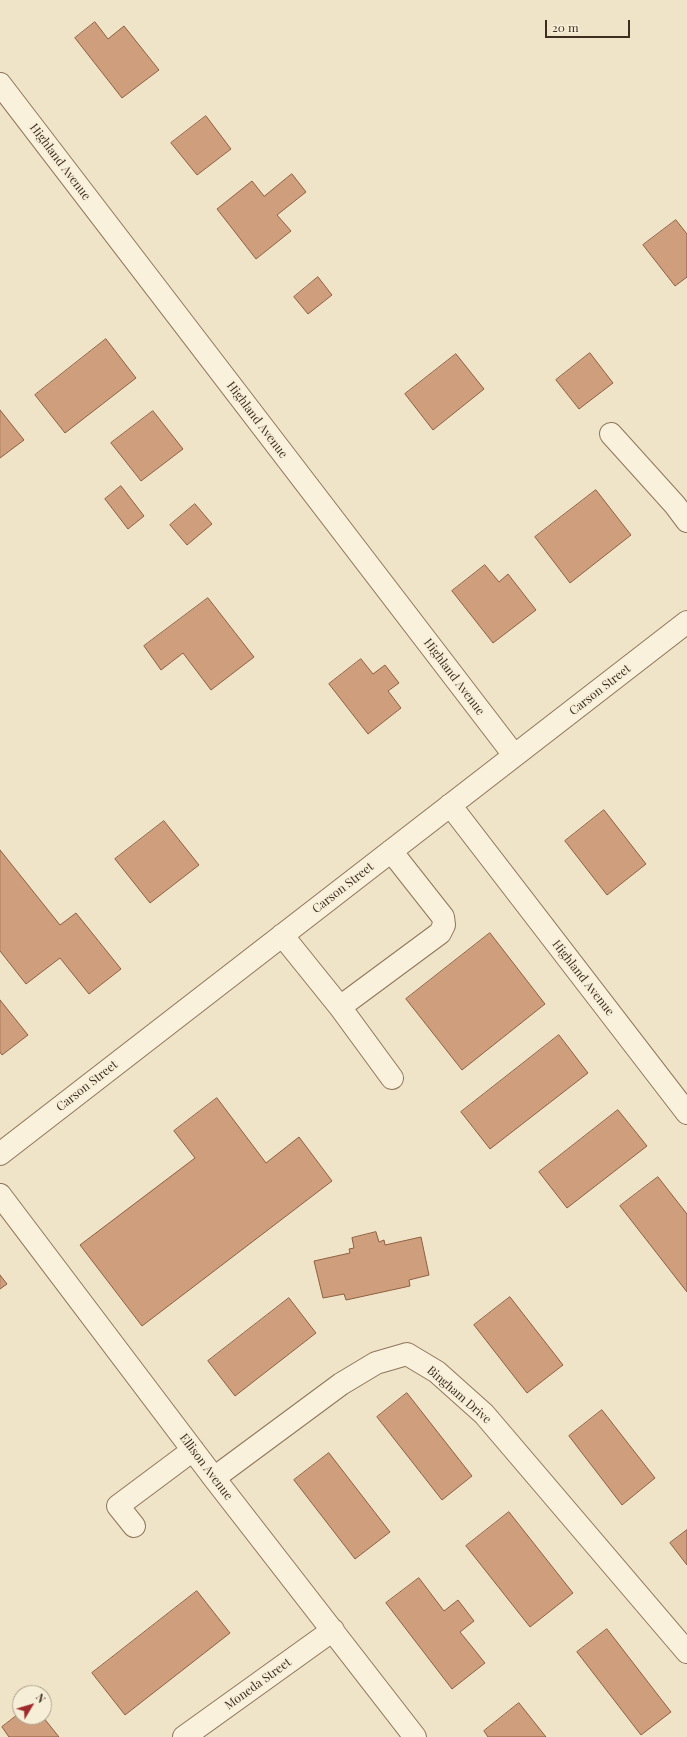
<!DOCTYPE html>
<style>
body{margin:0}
#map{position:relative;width:687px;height:1737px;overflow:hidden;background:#f0e4c8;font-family:"Playfair Display",serif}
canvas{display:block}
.north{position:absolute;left:12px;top:1685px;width:40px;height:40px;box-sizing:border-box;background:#f7eed8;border:1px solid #ada18e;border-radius:50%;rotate:52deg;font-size:11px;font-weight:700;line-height:16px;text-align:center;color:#3d2e20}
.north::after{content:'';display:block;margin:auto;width:14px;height:18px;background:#9e2a2b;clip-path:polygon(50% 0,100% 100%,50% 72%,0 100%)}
.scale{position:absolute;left:545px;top:20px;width:85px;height:18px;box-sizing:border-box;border:2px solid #3d2e20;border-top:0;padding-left:5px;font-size:12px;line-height:14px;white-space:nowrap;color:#3d2e20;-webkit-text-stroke:3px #f7eed8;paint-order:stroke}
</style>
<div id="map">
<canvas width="687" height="1737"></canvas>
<div class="north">N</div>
<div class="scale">20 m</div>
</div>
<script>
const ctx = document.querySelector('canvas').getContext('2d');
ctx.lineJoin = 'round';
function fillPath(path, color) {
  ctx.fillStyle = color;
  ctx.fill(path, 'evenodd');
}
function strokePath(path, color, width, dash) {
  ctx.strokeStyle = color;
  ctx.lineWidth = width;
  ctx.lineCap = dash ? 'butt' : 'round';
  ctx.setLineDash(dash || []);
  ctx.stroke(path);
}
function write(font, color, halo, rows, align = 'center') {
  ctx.font = font + ' "Playfair Display",serif';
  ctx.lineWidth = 3.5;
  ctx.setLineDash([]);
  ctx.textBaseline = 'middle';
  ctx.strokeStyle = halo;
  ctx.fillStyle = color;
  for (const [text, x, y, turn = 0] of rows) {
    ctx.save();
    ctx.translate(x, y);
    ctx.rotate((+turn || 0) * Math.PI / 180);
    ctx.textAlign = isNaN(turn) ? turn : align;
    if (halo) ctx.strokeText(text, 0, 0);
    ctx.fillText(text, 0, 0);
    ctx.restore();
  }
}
const building = new Path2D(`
 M95,22L108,39L124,26L159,70L122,98L75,38Z
 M206,116L231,149L197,175L171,143Z
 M292,174L306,192L277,215L291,231L256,259L217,209L252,181L264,196Z
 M676,220L687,234V277L675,286L643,245Z
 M318,277L332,295L308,314L294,297Z
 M106,339L136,378L65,433L35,395Z
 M590,353L613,383L579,409L556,380Z
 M456,354L484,389L433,430L405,394Z
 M0,410L24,440L0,458Z
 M153,411L183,449L141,481L111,443Z
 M121,486L144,516L128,529L105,499Z
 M596,490L631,535L570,583L535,537Z
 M195,504L212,524L187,545L170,525Z
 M485,565L499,582L508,574L536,610L493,643L452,591Z
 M208,598L254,657L211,690L183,653L161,670L144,646Z
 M361,659L373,674L385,665L399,683L388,691L401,708L368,734L329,684Z
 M604,810L646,864L607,895L565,841Z
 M164,821L199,865L150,903L115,859Z
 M0,850L60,925L76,913L121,969L89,994L60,958L26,984L0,951Z
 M490,933L545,1004L462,1070L406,999Z
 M0,1000L28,1035L2,1055L0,1052Z
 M559,1035L588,1073L490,1149L461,1112Z
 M217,1098L266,1163L299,1137L332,1181L142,1326L80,1245L195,1158L174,1131Z
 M618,1110L647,1146L567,1208L539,1172Z
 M658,1177L687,1214V1292L620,1206Z
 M376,1232L379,1242L384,1240L385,1245L421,1237L429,1275L409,1280L410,1286L346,1300L344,1294L323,1298L314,1261L350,1253L349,1249L354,1248L352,1238Z
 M0,1275L7,1284L0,1289Z
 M510,1297L563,1365L527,1393L474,1325Z
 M289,1298L316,1333L235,1396L208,1361Z
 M407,1393L472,1476L442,1500L377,1417Z
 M602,1410L655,1478L622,1505L569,1436Z
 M329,1453L390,1532L355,1559L294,1480Z
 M509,1512L573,1593L530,1627L466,1546Z
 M687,1530V1565L670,1543Z
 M419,1578L444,1611L458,1600L474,1621L460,1632L485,1663L452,1689L386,1603Z
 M197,1591L230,1633L125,1715L92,1673Z
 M607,1629L671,1712L641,1735L577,1652Z
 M519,1703L546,1737H488L484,1731Z
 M20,1713V1717H43L59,1737H9L2,1727Z`);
fillPath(building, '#cf9f7d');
strokePath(building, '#8d5f41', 1);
const minor = new Path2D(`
 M0,84L514,755
 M611,434L675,505L687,521
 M450,805L687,1113
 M282,935L340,1007L440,933L444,925L443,917L391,851
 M340,1007L392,1078
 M0,1154L687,622
 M0,1195L214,1478L415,1737
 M214,1478L341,1384L376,1363L407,1354L437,1372L484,1414L687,1652
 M134,1526L118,1506L193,1450
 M184,1737L333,1630`);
strokePath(minor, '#8d765c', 24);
strokePath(minor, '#faf1dc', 22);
write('12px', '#3d2e20', '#f7eed8', [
 ["Highland Avenue",60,162,53],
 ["Highland Avenue",257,420,53],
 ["Highland Avenue",454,677,53],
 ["Carson Street",600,690,-38],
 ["Carson Street",343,888,-38],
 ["Highland Avenue",583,978,52],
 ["Carson Street",87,1086,-38],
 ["Bingham Drive",459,1395,41],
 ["Ellison Avenue",206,1467,53],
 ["Moneda Street",258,1684,-36]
]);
</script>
